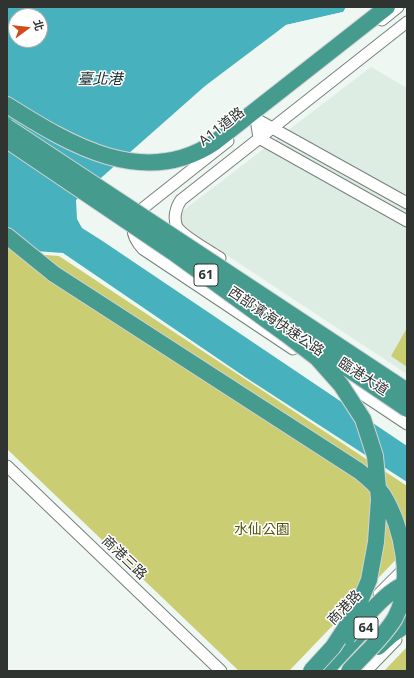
<!DOCTYPE html>
<meta charset="utf-8">
<style>
body{margin:0}
#map{position:relative;width:414px;height:678px;overflow:hidden;background:#eef7f1;font-family:"Noto Sans","Noto Sans TC",sans-serif}
canvas{display:block}
.frame{position:absolute;inset:0;border:8px solid #303431;pointer-events:none}
.north{position:absolute;left:8px;top:8px;width:40px;height:40px;box-sizing:border-box;background:#fff;border:1px solid #acaead;border-radius:50%;rotate:75deg;font-size:11px;font-weight:700;line-height:16px;text-align:center;color:#303431}
.north::after{content:'';display:block;margin:auto;width:14px;height:18px;background:#d24b18;clip-path:polygon(50% 0,100% 100%,50% 72%,0 100%)}
</style>
<div id="map">
<canvas width="414" height="678"></canvas>
<div class="frame"></div>
<div class="north">北</div>
</div>
<script>
const ctx = document.querySelector('canvas').getContext('2d');
ctx.lineJoin = 'round';
function fillPath(path, color) {
  ctx.fillStyle = color;
  ctx.fill(path, 'evenodd');
}
function strokePath(path, color, width, dash) {
  ctx.strokeStyle = color;
  ctx.lineWidth = width;
  ctx.lineCap = dash ? 'butt' : 'round';
  ctx.setLineDash(dash || []);
  ctx.stroke(path);
}
function write(font, color, halo, rows, align = 'center') {
  ctx.font = font + ' "Noto Sans","Noto Sans TC",sans-serif';
  ctx.lineWidth = 3;
  ctx.setLineDash([]);
  ctx.textBaseline = 'middle';
  ctx.strokeStyle = halo;
  ctx.fillStyle = color;
  for (const [text, x, y, turn = 0] of rows) {
    ctx.save();
    ctx.translate(x, y);
    ctx.rotate((+turn || 0) * Math.PI / 180);
    ctx.textAlign = isNaN(turn) ? turn : align;
    if (halo) ctx.strokeText(text, 0, 0);
    ctx.fillText(text, 0, 0);
    ctx.restore();
  }
}
fillPath(new Path2D(`
 M371,67L407,88V374L172,219Z`), '#ddede3');
fillPath(new Path2D(`
 M15,245L33,254L59,256L407,486V548L289,671H239L7,449V248Z
 M407,328V367L391,356Z
 M407,647V671H384Z`), '#cbcd73');
fillPath(new Path2D(`
 M7,7H346L343,12L286,25L205,86L76,200L77,219L82,228L101,240L407,446V482L245,377L63,253L35,251L7,242ZM16,16H40V40H16Z`), '#47b2be');
fillPath(new Path2D(`
 M343,12L340,15L287,27L255,51L286,25Z`), '#eef7f1');
const minor = new Path2D(`
 M382,20L398,7
 M256,119L259,138L407,221
 M256,119L407,203
 M228,141L142,209C129,223 130,235 143,249L293,349
 M220,258C211,252 182,236 177,227C173,218 176,207 181,200L407,22
 M341,380L407,424
 M7,466L221,671
 M379,594L407,566
 M366,671L396,640`);
const highway = new Path2D(`
 M7,105C69,144 144,190 215,142L387,7
 M7,236L54,274
 M378,647L390,636L407,624
 M325,671L367,626`);
strokePath(minor, '#79817c', 13);
strokePath(highway, '#d1d2d2', 18);
strokePath(minor, '#fff', 11);
strokePath(highway, '#459c8e', 16);
const highwayBridge = new Path2D(`
 M7,127L407,391
 M7,140L183,259
 M174,253L287,335L317,358L341,385L363,419L375,456L379,499L376,542L369,580L355,613L333,647L311,671
 M54,274L359,471C368,478 377,486 383,495C403,528 414,583 395,618C383,638 364,654 349,671
 M314,346L407,409
 M348,636C365,619 384,592 407,583`);
strokePath(highwayBridge, '#d1d2d2', 18, []);
strokePath(highwayBridge, '#459c8e', 16);
for (const [x, y, w] of [
 [206,275,24],
 [366,628,24]
]) {
  const box = new Path2D();
  box.roundRect(x - w / 2, y - 11, w, 22, 3);
  ctx.fillStyle = '#fff';
  ctx.fill(box);
  strokePath(box, '#303431', 1);
}
write('bold 13px', '#303431', null, [
 ["61",206,275],
 ["64",366,628]
]);
write('14px', '#303431', '#fff', [
 ["A11道路",222,127,-38],
 ["西部濱海快速公路",276,322,34],
 ["臨港大道",363,377,33],
 ["商港三路",124,558,44],
 ["商港路",345,608,-46]
]);
write('14px', '#545406', '#fff', [
 ["水仙公園",262,530]
]);
write('italic 15px', '#162e31', '#fff', [
 ["臺北港",100,80]
]);
</script>
